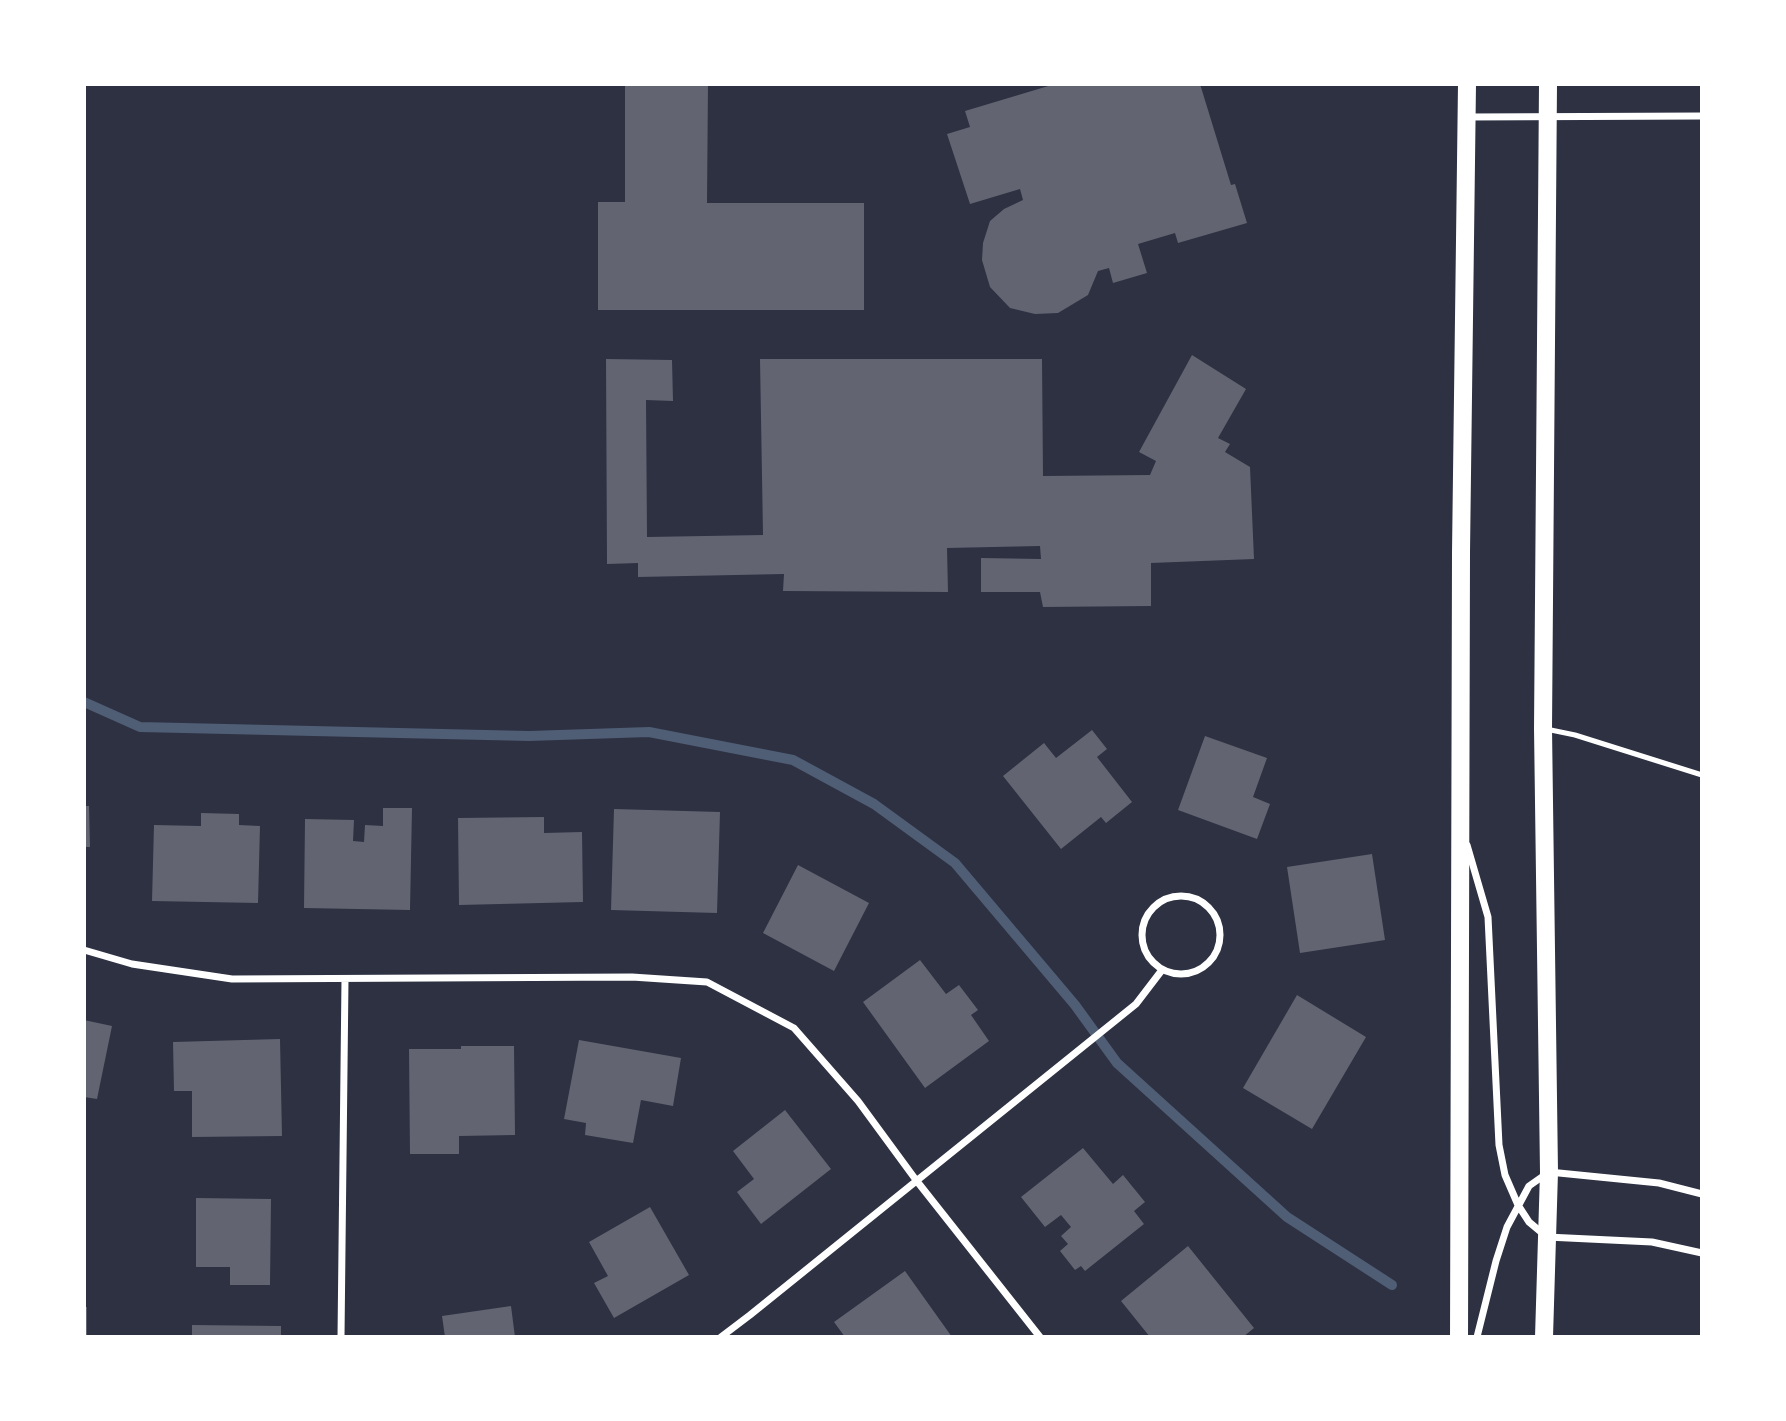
<!DOCTYPE html>
<style>
body{margin:0}
#map{position:relative;width:1786px;height:1421px;overflow:hidden;background:#2d3142;font-family:Figtree,sans-serif}
canvas{display:block}
.frame{position:absolute;inset:0;border:86px solid #fff;pointer-events:none}
</style>
<div id="map">
<canvas width="1786" height="1421"></canvas>
<div class="frame"></div>
</div>
<script>
const ctx = document.querySelector('canvas').getContext('2d');
ctx.lineJoin = 'round';
function strokePath(path, color, width, dash) {
  ctx.strokeStyle = color;
  ctx.lineWidth = width;
  ctx.lineCap = dash ? 'butt' : 'round';
  ctx.setLineDash(dash || []);
  ctx.stroke(path);
}
function fillPath(path, color) {
  ctx.fillStyle = color;
  ctx.fill(path, 'evenodd');
}
strokePath(new Path2D(`
 M84,702L140,727L529,736L649,732L793,760L874,804L955,863L1075,1005L1117,1063L1287,1217L1392,1285`), '#4f5d75', 10);
fillPath(new Path2D(`
 M625,84H708L707,203H864V310H598V202H625Z
 M1055,84H1200L1231,185L1235,184L1247,223L1178,243L1175,233L1138,244L1147,273L1113,283L1109,268L1098,271L1088,295L1058,313L1035,314L1010,308L990,287L982,260L983,243L990,221L1004,209L1023,200L1020,189L970,204L947,134L970,127L965,111Z
 M1192,355L1246,389L1218,438L1230,444L1225,452L1250,467L1254,559L1151,563V606L1043,607L1040,592H981V558L1041,559L1040,546L947,548L948,592L783,591L784,574L638,577V563L607,564L606,359L672,360L673,401L646,400L647,537L763,535L760,359H1042L1043,476L1150,475L1156,461L1139,452Z
 M1092,730L1107,749L1097,757L1132,802L1106,823L1101,817L1061,849L1003,776L1044,743L1056,758Z
 M1205,736L1267,758L1253,797L1270,804L1257,839L1178,810Z
 M84,806H89L90,847H84Z
 M383,808H412L410,910L304,908L305,819L354,820L353,841L364,842L365,825L383,826Z
 M614,809L720,812L717,913L611,910Z
 M201,813L239,814V825L260,826L258,903L152,901L154,825L201,826Z
 M544,817V833L582,832L583,902L459,905L458,818Z
 M1372,854L1385,940L1300,953L1287,867Z
 M798,865L869,903L834,971L763,933Z
 M920,960L946,994L959,985L978,1010L971,1015L989,1041L925,1088L863,1002Z
 M1297,995L1366,1037L1312,1129L1243,1088Z
 M84,1020L112,1026L97,1099L84,1097Z
 M280,1039L282,1136L192,1137V1091H174L173,1042Z
 M579,1040L681,1058L673,1106L641,1100L633,1143L585,1135L586,1123L564,1119Z
 M461,1046H514L515,1135L459,1136V1154H410L409,1049H461Z
 M785,1110L831,1169L761,1224L737,1192L754,1179L733,1151Z
 M1083,1148L1113,1184L1123,1175L1145,1202L1134,1211L1144,1224L1085,1271L1081,1266L1075,1270L1060,1251L1068,1244L1061,1236L1071,1227L1061,1215L1045,1227L1021,1197Z
 M196,1198L271,1199L270,1285H230V1267H196Z
 M650,1207L689,1275L614,1318L594,1283L608,1276L589,1242Z
 M1188,1246L1254,1328L1243,1337H1150L1121,1301Z
 M905,1271L952,1337H845L834,1322Z
 M511,1306L515,1337H445L442,1316Z
 M84,1307H87V1337H84Z
 M192,1325L281,1326V1337H192Z`), '#626471');
strokePath(new Path2D(`
 M1546,729L1575,735L1702,775`), '#fff', 5);
strokePath(new Path2D(`
 M1468,117L1702,116
 M1467,845L1488,917L1499,1145L1505,1175L1518,1205L1529,1222L1547,1237L1652,1242L1702,1253
 M1142 935a39 39 0 1 1 78 0a39 39 0 1 1-78 0Z
 M84,950L132,964L232,979L632,977L707,982L794,1028L858,1101L916,1180L1040,1337
 M341,1337L345,979
 M721,1337L750,1315L1136,1004L1162,970
 M1477,1337L1496,1261L1507,1227L1529,1186L1549,1172L1659,1183L1702,1194`), '#fff', 7);
strokePath(new Path2D(`
 M1459,1337L1461,552L1467,84
 M1544,1337L1549,1172L1543,728L1548,84`), '#fff', 18);
</script>
